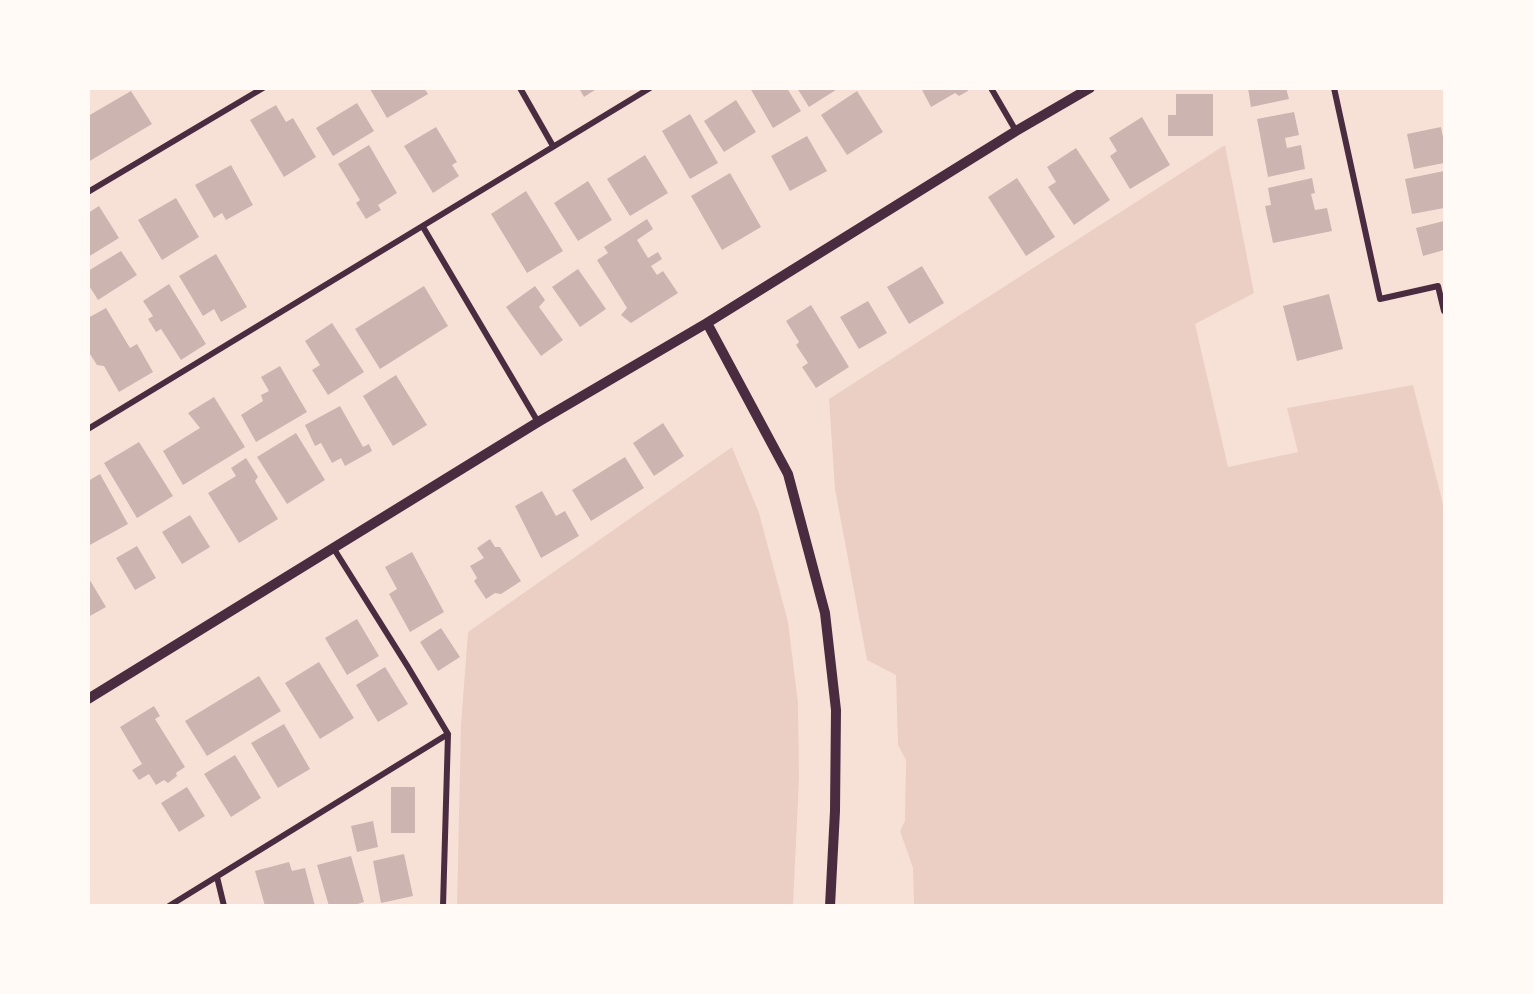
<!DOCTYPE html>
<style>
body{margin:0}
#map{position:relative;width:1533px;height:994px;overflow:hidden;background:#f7e1d7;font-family:"Exo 2",sans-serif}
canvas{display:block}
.frame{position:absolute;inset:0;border:90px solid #fffaf5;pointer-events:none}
</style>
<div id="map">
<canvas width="1533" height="994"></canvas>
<div class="frame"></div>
</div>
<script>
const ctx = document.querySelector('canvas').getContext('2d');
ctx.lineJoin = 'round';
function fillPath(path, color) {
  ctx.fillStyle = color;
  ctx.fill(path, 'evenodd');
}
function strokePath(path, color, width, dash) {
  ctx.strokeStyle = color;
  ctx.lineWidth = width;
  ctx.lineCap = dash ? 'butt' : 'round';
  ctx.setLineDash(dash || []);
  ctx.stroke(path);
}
fillPath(new Path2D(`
 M1225,145L1254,293L1195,324L1228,467L1298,452L1287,408L1413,385L1444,508V905H914L913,868L900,831L905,821L906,760L898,745L896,675L867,660L835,489L829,399Z
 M732,447L759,513L788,622L798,703L799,779L793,905H457L461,725L468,632Z`), '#ebcfc5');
fillPath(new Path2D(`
 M371,88H424L428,94L387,118L370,89Z
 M579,88H598L584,97Z
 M750,88H787L801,111L773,128Z
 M797,88H839L809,107Z
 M921,88H967L968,91L959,96L955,93L931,107Z
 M1248,88H1286L1289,99L1251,107Z
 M131,91L152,124L88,162V116Z
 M857,91L883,132L847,155L821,115Z
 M1176,94H1213V136H1168V115H1176Z
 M736,100L756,132L724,152L704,121Z
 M357,103L374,131L333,156L316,128Z
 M276,105L286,122L293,118L316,157L284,177L250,120Z
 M1294,112L1299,135L1285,138L1287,148L1301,145L1305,169L1268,177L1257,119Z
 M690,114L718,163L690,179L662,131Z
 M1142,117L1170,165L1130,189L1110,156L1117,151L1109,138Z
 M436,127L457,162L452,165L459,176L433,193L404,146Z
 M1441,127L1444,142V163L1414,169L1407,134Z
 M807,136L827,171L790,191L771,156Z
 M369,145L397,193L378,205L381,210L366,219L356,203L360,200L338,164Z
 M1076,148L1110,200L1074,225L1048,187L1056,182L1047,167Z
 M645,155L668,193L630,216L607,179Z
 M231,165L253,205L226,220L222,213L214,218L195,185Z
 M1444,171V208L1412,214L1405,179Z
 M730,173L761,227L722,250L691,196Z
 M1017,178L1055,237L1026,256L988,197Z
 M1312,178L1315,193L1311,194L1315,210L1327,208L1332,231L1273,243L1265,206L1271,205L1268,188Z
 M588,181L612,220L578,241L554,203Z
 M526,191L563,251L527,273L491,214Z
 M176,198L199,237L162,260L138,220Z
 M99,206L119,238L88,257V213Z
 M647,219L653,229L637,240L648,258L658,252L662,259L651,266L657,275L663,271L678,293L631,323L621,315L627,308L597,260L608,253L604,247Z
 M1444,221V250L1423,256L1416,228Z
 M121,251L137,275L98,300L88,284V271Z
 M216,254L247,307L221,322L214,309L203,316L179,276Z
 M922,266L944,303L909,324L887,287Z
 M578,269L606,309L580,327L552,287Z
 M169,284L206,344L181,360L161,329L156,332L148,319L153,316L143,301Z
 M424,286L448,326L380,369L355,329Z
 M535,286L545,300L539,307L563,340L541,356L506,307Z
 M1329,294L1343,349L1297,361L1283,306Z
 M868,301L887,333L859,349L840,317Z
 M811,305L849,367L816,388L802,367L808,363L796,345L799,342L786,321Z
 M106,308L130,348L137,344L153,372L119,392L104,366L97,365L88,351V318Z
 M332,323L364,372L328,395L312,370L320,365L305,341Z
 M280,366L307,412L256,442L241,415L263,401L261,395L269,391L261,377Z
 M396,375L427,425L393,446L363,396Z
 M214,397L245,447L183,485L163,451L200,428L188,413Z
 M340,406L363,447L369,444L372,451L345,466L341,458L332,463L321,443L315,446L305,425Z
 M663,423L684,456L654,476L633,443Z
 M296,433L325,480L287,504L257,457Z
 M139,442L173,496L137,518L104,463Z
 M625,457L644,488L591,521L572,490Z
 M246,458L258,477L255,481L278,519L239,543L208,493L236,476L231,468Z
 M100,474L128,524L88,546V481Z
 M542,491L556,516L565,511L579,536L541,558L515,506Z
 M190,515L210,547L182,564L162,532Z
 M490,539L495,547H500L521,581L501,594L495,593L486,599L474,581L477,578L470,566L484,558L477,548Z
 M137,546L156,578L135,590L116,558Z
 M412,552L444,612L410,632L389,594L397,589L385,567Z
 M88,577L106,607L88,617Z
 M357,619L379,656L347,675L325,638Z
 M441,628L460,657L438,671L420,642Z
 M319,662L354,718L320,739L285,683Z
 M385,667L408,704L378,722L356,685Z
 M259,676L281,711L207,756L185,721Z
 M154,706L160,716L155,719L185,767L176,773L177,776L168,783L164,780L156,785L149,774L139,780L132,770L142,764L120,727Z
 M284,724L310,769L278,788L251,743Z
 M235,755L261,798L231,817L204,774Z
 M187,787L205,816L179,832L161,803Z
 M391,787H415V833H391Z
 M373,821L378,847L357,852L351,826Z
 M404,854L413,896L381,903L373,861Z
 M351,856L364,902L351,906H329L317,865Z
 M289,862L292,871L305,868L315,906H265L255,871Z`), '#ccb4b1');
strokePath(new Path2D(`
 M520,88L553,146
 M991,88L1016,131
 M1334,88L1380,299L1438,286L1444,311
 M88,192L263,88
 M423,227L538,422
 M88,429L650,88
 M334,549L408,667L448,734L443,906
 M217,877L224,906
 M169,906L448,734`), '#4a2c40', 6);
strokePath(new Path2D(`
 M707,323L788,474L825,613L836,710L835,811L830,906
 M88,699L538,422L707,323L1016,131L1090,88`), '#4a2c40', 10);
</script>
